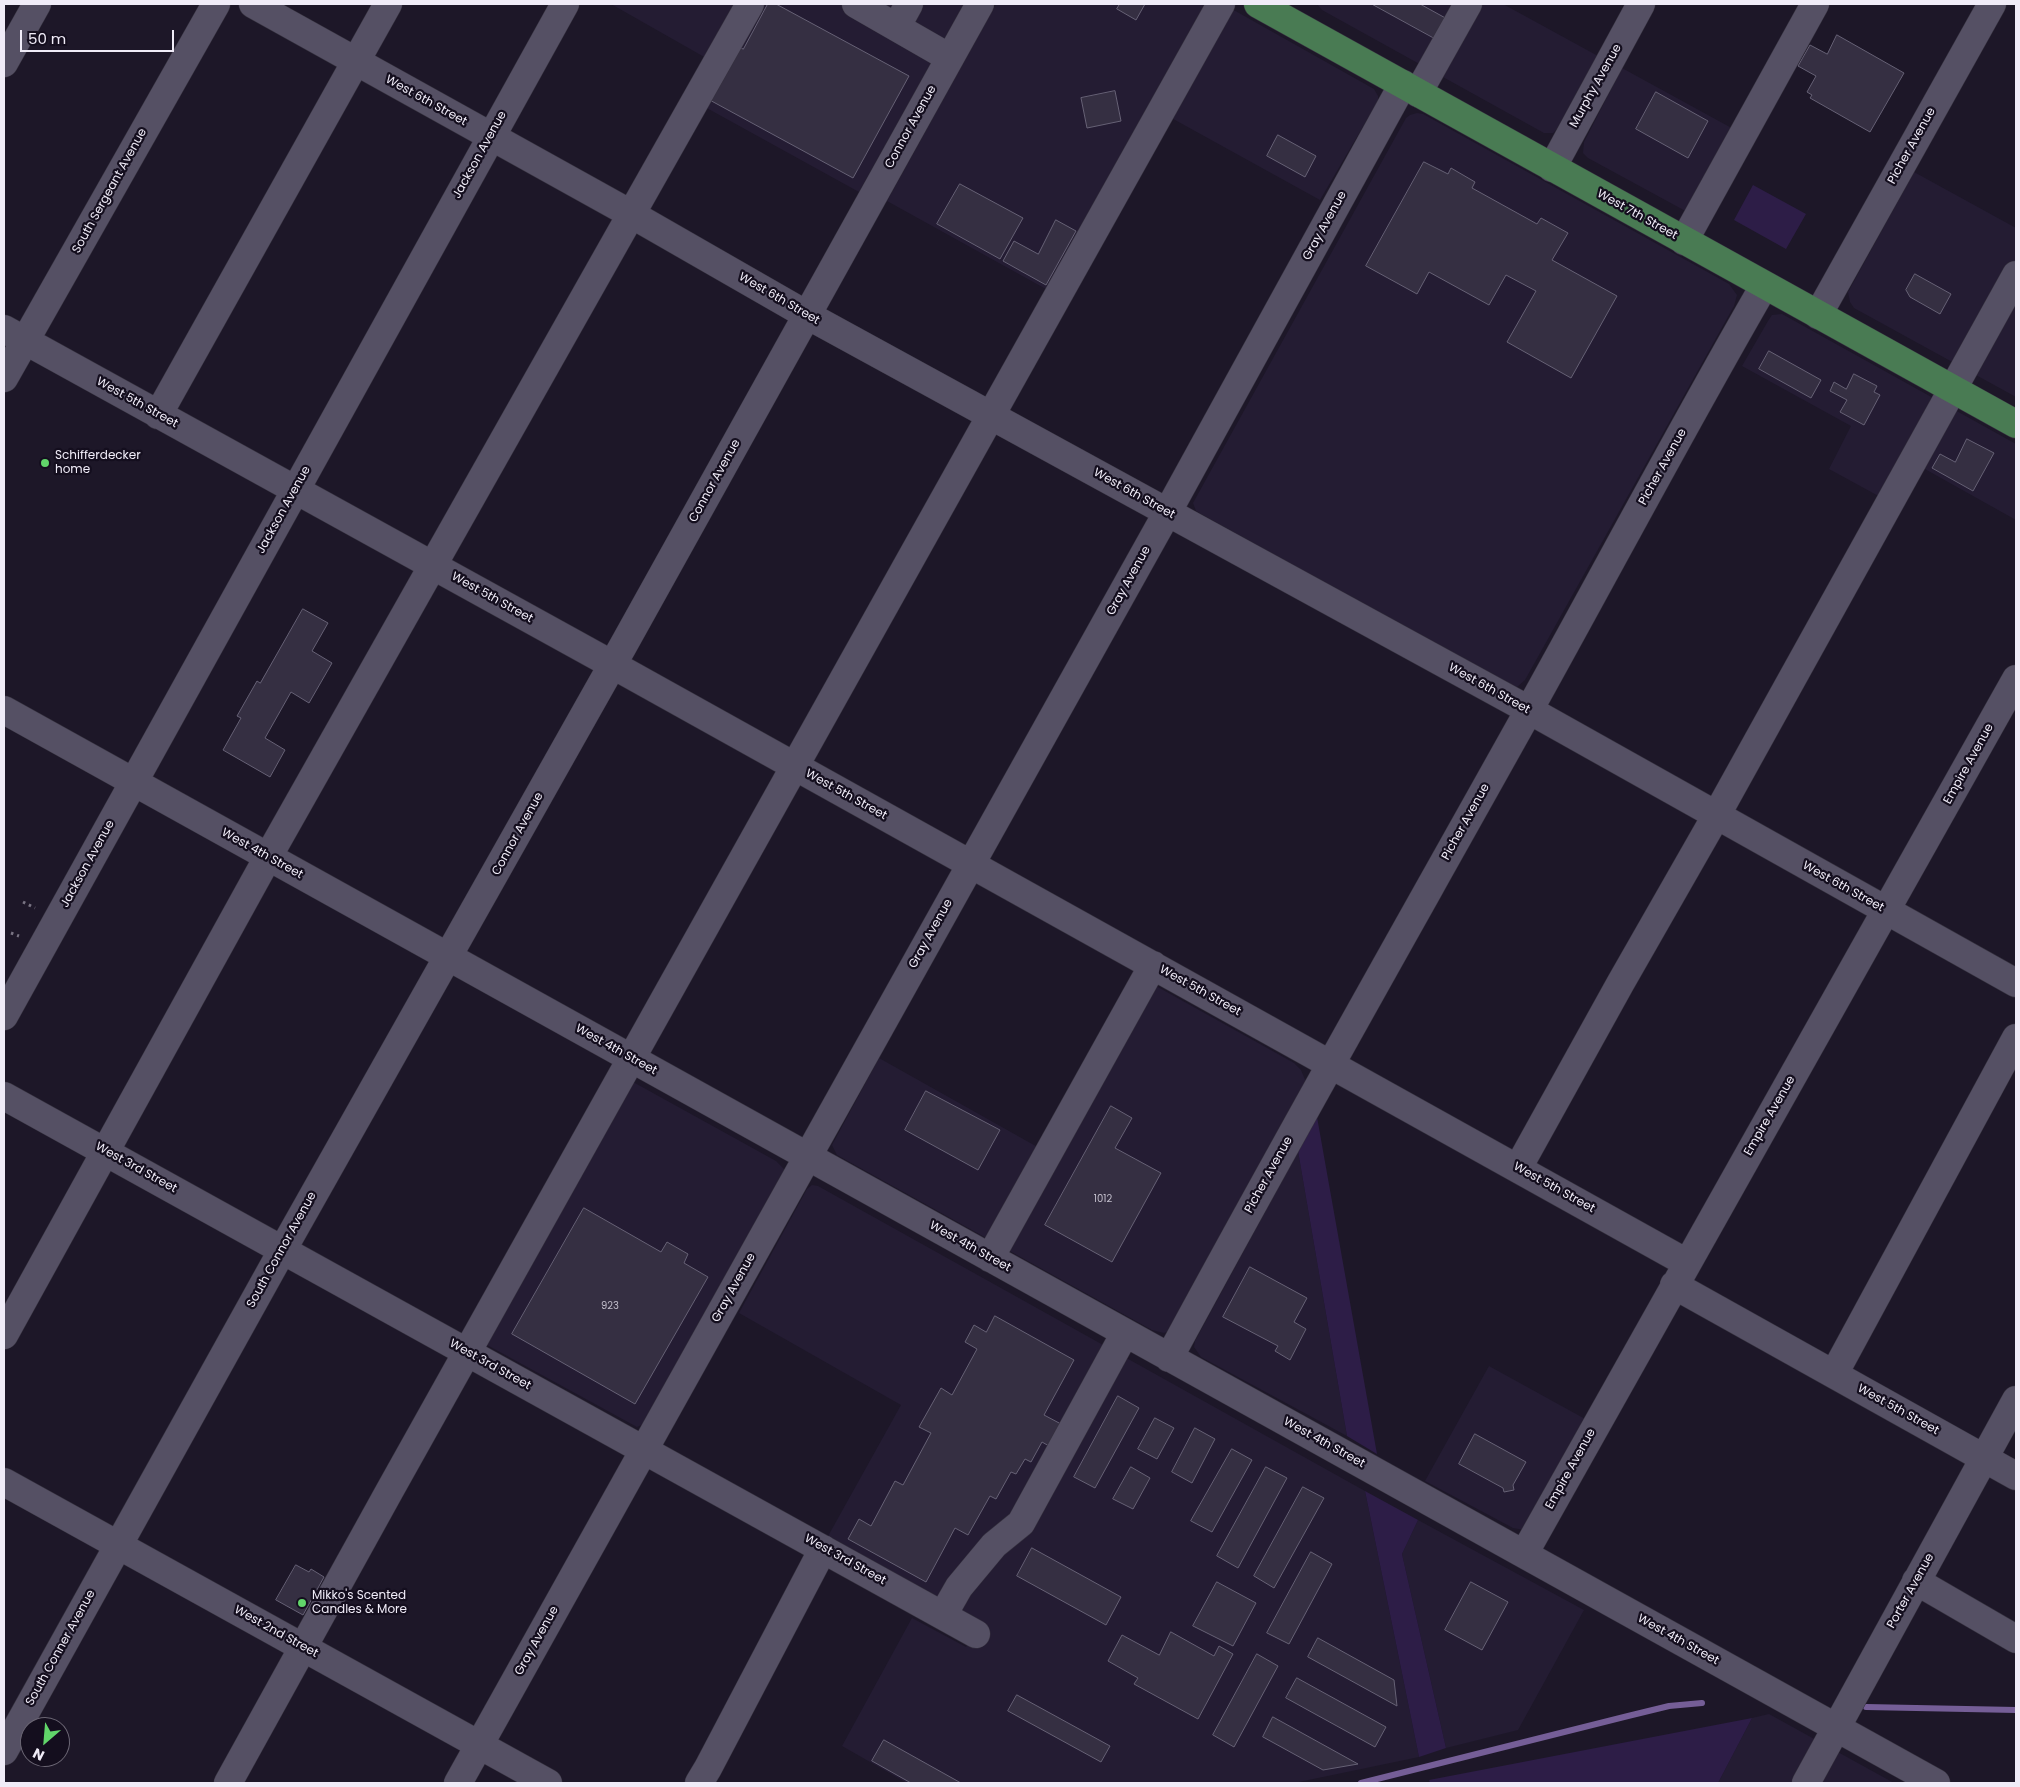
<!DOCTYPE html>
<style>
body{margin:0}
#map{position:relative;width:2020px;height:1787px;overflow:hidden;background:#1d1728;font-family:Poppins,sans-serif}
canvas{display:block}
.frame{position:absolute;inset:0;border:5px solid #f0ecf8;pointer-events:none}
.north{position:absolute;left:20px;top:1717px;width:50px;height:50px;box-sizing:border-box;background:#140e1e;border:1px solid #6c6775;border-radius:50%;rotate:207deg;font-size:14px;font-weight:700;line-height:20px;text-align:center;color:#f0ecf8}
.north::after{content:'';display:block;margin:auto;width:18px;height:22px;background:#61d56a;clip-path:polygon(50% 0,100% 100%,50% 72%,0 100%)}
.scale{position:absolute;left:20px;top:30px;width:154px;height:22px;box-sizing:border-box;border:2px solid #f0ecf8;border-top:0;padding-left:6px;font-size:15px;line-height:18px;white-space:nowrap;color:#f0ecf8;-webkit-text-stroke:4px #140e1e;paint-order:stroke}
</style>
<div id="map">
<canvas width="2020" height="1787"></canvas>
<div class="frame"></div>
<div class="north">N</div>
<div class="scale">50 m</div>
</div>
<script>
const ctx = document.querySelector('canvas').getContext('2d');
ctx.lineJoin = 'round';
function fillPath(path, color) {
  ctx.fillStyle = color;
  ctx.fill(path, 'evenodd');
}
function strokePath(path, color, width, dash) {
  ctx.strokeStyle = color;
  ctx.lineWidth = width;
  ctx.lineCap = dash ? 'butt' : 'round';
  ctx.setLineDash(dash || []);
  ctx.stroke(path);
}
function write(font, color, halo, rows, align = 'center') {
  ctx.font = font + ' Poppins,sans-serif';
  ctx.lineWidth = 4.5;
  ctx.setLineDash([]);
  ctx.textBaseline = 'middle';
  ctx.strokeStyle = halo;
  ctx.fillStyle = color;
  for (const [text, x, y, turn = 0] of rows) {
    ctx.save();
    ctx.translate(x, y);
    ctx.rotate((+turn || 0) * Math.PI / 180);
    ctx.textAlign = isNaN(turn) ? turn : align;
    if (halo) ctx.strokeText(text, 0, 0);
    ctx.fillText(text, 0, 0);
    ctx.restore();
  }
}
fillPath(new Path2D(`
 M611,4H965L859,192L685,96L706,58Z
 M996,4H1223L1374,89L1378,96V101L1320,200L1166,115L1064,299L887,201Z
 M1317,4H1503L1598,56L1557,129L1553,133H1544L1322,10Z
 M1622,68L1748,137L1702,220L1588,158L1583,153L1584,142Z
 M1417,113L1423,114L1729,284L1737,295L1734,306L1525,680L1517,687L1507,685L1201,514L1196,511L1193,503L1406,118L1410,115Z
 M1914,172L2016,228V397L1854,308L1850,302L1848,292Z
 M1782,314L2016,444V520L1907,459L1884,499L1829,469L1851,426L1742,366L1768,321L1772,315Z
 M1138,976L1294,1063L1301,1070L1306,1082L1169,1331L1164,1333L1152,1330L837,1155L832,1145L879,1058L1041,1149Z
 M615,1072L776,1161L785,1170L646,1423L637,1427L467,1334Z
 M1298,1151L1347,1436L1201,1357L1194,1347L1195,1341Z
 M812,1185L818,1186L1365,1491L1419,1757L1294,1783H907L842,1746L912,1618L966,1647L979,1625L827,1538L901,1405L739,1313L807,1189Z
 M1489,1366L1587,1420L1524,1530L1513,1528L1425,1481Z
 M1418,1520L1584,1610L1518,1730L1446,1748L1402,1554Z
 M1769,1714L1894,1783H1718L1752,1718Z`), '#241c33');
fillPath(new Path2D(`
 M1753,185L1806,214L1786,249L1734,220Z
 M1317,1117L1377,1454L1347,1436L1298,1151Z
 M1365,1491L1418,1520L1402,1554L1446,1748L1419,1757Z
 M1752,1718L1718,1783H1430L1429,1780Z`), '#2d1d47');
strokePath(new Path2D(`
 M1866,1707L2016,1710
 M1361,1783L1628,1716L1669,1706L1702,1703`), '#755e97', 6);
const building = new Path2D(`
 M768,4H776L909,76L853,178L706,98L735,45L743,49Z
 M1120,4H1145L1136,20L1117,9Z
 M1372,4H1420L1449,20L1438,40Z
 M1837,35L1904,73L1870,132L1810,98L1812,95L1807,92L1816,76L1798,66L1810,45L1827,54Z
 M1115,91L1121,121L1087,128L1081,98Z
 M1656,92L1708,121L1688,158L1636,129Z
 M1278,135L1316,156L1305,177L1267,156Z
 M1424,162L1448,174L1451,168L1475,182L1472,188L1537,224L1541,218L1568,233L1552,260L1617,296L1571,378L1507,342L1536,291L1506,275L1489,305L1429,272L1417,294L1366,266Z
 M960,184L1023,218L1000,259L937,224Z
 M1056,220L1076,231L1046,285L1003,261L1014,241L1038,254Z
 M1915,274L1951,294L1940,314L1910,297L1906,290Z
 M1769,351L1821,380L1811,398L1759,369Z
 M1854,374L1877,386L1874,392L1880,395L1864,425L1840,412L1847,400L1830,391L1834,382L1846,389Z
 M1967,439L1994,453L1973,491L1932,468L1940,454L1955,462Z
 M303,609L328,623L312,651L332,663L309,703L291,692L265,738L285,750L270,777L223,750L241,718L237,716L257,681L260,683Z
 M926,1091L1000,1130L978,1170L905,1130Z
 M1111,1106L1132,1118L1115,1148L1161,1173L1112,1262L1045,1225Z
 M584,1208L661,1252L667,1242L688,1254L684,1263L708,1277L635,1404L512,1334Z
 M1250,1267L1307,1298L1294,1322L1306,1329L1290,1360L1275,1351L1278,1346L1223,1317Z
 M995,1316L1074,1360L1044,1415L1061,1424L1049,1446L1042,1442L1031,1462L1025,1459L1016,1474L1011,1472L996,1499L990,1496L968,1535L955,1528L926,1582L848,1539L859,1519L871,1526L895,1481L903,1485L931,1433L919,1427L941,1388L952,1395L977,1349L965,1342L974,1325L986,1332Z
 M1118,1396L1139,1408L1095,1488L1074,1477Z
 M1155,1418L1174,1428L1157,1459L1138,1449Z
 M1195,1428L1215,1439L1192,1483L1172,1472Z
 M1475,1434L1526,1462L1513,1485L1514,1490L1504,1492L1503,1488L1459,1464Z
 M1232,1449L1252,1460L1212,1532L1191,1521Z
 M1131,1467L1150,1478L1133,1509L1113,1499Z
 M1266,1467L1287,1478L1238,1568L1217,1556Z
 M1303,1487L1324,1498L1274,1588L1254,1576Z
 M1032,1548L1121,1597L1106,1625L1017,1576Z
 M1311,1552L1332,1564L1289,1644L1267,1633Z
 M296,1565L309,1572L311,1569L324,1577L303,1615L276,1600Z
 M1217,1582L1256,1603L1233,1646L1193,1626Z
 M1471,1582L1508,1602L1482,1650L1445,1630Z
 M1171,1632L1214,1656L1219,1646L1233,1654L1198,1719L1134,1684L1138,1678L1108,1661L1122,1635L1159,1655Z
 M1318,1638L1394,1680L1397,1706L1308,1657Z
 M1257,1654L1278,1666L1234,1747L1213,1735Z
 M1297,1678L1386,1727L1375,1747L1286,1698Z
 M1017,1695L1110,1746L1101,1762L1008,1711Z
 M1273,1717L1358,1764L1323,1770L1263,1737Z
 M884,1740L961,1783H911L872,1761Z`);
fillPath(building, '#352f42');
strokePath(building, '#666175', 1);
const minor = new Path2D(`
 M253,4L631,214L807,315L1529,710L2016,983
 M856,4L950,58
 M897,26L909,4
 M4,63L37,4
 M1418,93L1468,4
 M1552,168L1641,4
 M1684,241L1815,4
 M1818,315L1992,4
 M4,329L613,665L1687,1263
 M4,378L216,4
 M158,415L388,4
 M4,710L1936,1783
 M4,1016L565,4
 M4,1096L976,1634
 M1518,1168L1620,984L1716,816L2016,275
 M990,1258L1153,965
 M1674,1285L2016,1476
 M4,1335L268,857L750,4
 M1169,1358C1286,1141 1408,927 1528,712C1607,570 1683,426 1764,286
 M1834,1374L2016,1038
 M4,1482L548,1783
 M1524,1554L2016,679
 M1916,1581L2016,1639
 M943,1615L959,1587L994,1545L1021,1523L1125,1333
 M4,1751L283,1249L623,646L980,4
 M228,1783L390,1490L1221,4
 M458,1783L1167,513L1403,84
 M699,1783L708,1768L823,1549
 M1806,1783L2016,1400`);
const major = new Path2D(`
 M1258,4L2016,424`);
strokePath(minor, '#36323f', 29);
strokePath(major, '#36323f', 29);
strokePath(new Path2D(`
 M23,902L35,908
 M11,933L19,936`), '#797483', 3, [2.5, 4]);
strokePath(minor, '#555064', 28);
strokePath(major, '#497b53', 28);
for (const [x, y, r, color] of [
 [45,463,5,"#61d56a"],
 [302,1603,5,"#61d56a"]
]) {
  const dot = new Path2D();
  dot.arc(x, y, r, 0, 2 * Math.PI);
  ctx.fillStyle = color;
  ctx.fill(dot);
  strokePath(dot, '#140e1e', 2);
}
write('10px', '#c1bdca', null, [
 ["1012",1103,1199],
 ["923",610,1306]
]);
write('12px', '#f0ecf8', '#140e1e', [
 ["Murphy Avenue",1596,86,-61],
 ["West 6th Street",426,101,29],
 ["Connor Avenue",911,127,-61],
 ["Picher Avenue",1912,146,-61],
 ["Jackson Avenue",480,155,-61],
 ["South Sergeant Avenue",110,191,-61],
 ["West 7th Street",1637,215,29],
 ["Gray Avenue",1325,226,-61],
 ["West 6th Street",779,299,30],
 ["West 5th Street",137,403,29],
 ["Picher Avenue",1663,467,-61],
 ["Connor Avenue",715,481,-61],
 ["West 6th Street",1134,494,29],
 ["Jackson Avenue",284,510,-61],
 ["Gray Avenue",1129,581,-61],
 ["West 5th Street",492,598,29],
 ["West 6th Street",1489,689,29],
 ["Empire Avenue",1969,764,-61],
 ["West 5th Street",846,795,29],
 ["Picher Avenue",1466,822,-61],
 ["Connor Avenue",518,834,-61],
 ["West 4th Street",262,854,29],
 ["Jackson Avenue",88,864,-61],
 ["West 6th Street",1843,887,29],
 ["Gray Avenue",931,934,-61],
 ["West 5th Street",1200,991,29],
 ["West 4th Street",616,1050,29],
 ["Empire Avenue",1770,1116,-60],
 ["West 3rd Street",136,1168,29],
 ["Picher Avenue",1269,1175,-61],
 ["West 5th Street",1554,1188,29],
 ["West 4th Street",970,1247,29],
 ["South Connor Avenue",282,1250,-61],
 ["Gray Avenue",734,1288,-61],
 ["West 3rd Street",490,1365,29],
 ["West 5th Street",1898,1410,29],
 ["West 4th Street",1324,1443,29],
 ["Empire Avenue",1571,1469,-61],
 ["West 3rd Street",845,1560,29],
 ["Porter Avenue",1911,1591,-61],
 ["West 2nd Street",276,1632,29],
 ["West 4th Street",1678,1640,29],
 ["Gray Avenue",537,1641,-61],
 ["South Conner Avenue",61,1648,-61]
]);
write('12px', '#f0ecf8', '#140e1e', [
 ["Schifferdecker",55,456],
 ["home",55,470],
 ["Mikko's Scented",312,1596],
 ["Candles & More",312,1610]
], 'left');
</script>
